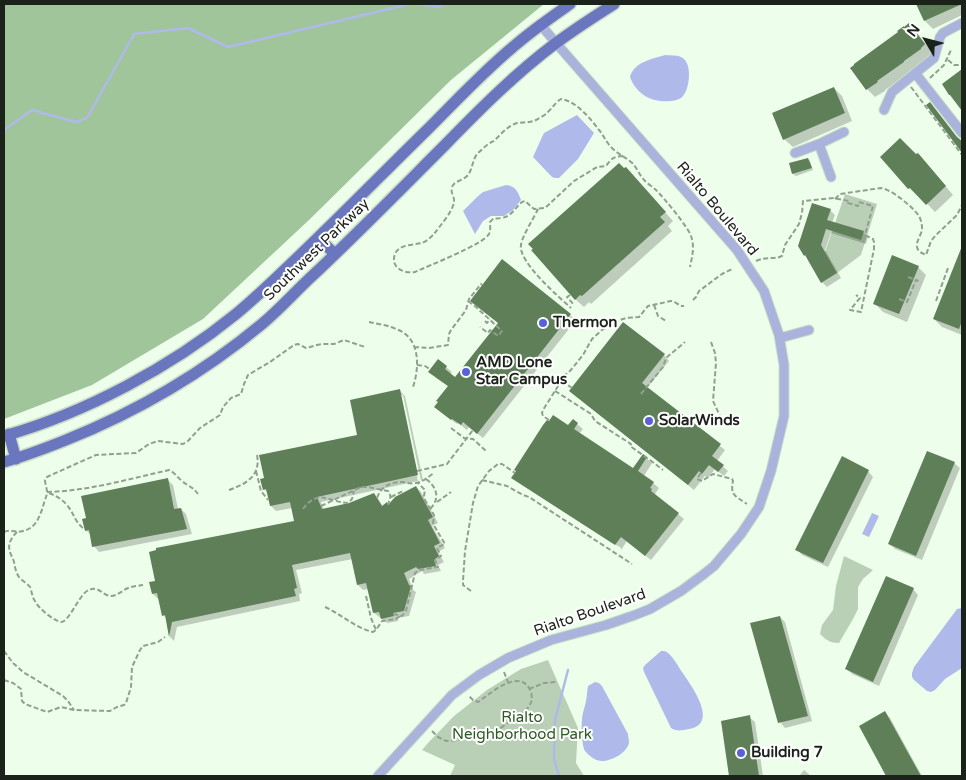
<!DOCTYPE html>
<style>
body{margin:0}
#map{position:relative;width:966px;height:780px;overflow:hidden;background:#edffea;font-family:"Varela Round",sans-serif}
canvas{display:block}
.frame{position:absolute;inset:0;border:5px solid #1a2219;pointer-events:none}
.north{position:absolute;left:901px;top:15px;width:50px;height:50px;-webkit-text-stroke:4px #fff;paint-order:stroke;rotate:307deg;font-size:14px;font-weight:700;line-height:20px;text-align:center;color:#1a2219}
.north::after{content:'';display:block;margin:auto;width:18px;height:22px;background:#1a2219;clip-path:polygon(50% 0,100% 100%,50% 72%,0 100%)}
</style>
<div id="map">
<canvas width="966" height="780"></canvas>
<div class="frame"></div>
<div class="north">N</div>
</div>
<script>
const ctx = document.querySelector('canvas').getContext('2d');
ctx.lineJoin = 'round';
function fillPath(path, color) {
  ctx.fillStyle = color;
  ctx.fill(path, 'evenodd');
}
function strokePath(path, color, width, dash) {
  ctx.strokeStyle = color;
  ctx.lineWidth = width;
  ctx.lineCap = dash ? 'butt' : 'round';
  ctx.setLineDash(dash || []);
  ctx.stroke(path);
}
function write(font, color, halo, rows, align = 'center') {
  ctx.font = font + ' "Varela Round",sans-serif';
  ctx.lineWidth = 4;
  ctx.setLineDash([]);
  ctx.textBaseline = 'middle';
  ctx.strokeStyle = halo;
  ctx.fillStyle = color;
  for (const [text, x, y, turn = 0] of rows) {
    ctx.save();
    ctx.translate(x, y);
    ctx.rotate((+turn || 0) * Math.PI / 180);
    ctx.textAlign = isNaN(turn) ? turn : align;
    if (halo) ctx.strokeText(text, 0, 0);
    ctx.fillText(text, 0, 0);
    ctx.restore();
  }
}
fillPath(new Path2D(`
 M845,194L877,204L861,255L837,273L825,252Z
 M844,556L873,570L863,579L858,587V609L853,619L839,643C830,643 826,640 820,634L822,625L833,610L836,586Z
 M548,660L578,728L576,763L584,776H450L455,765L422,750L428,743L454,716L487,690L521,669Z`), '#bad0b6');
fillPath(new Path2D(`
 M4,4H544L451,80L309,220L203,319L92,385L4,419Z`), '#a1c59b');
fillPath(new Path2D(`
 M665,55C671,56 679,54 684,59C692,66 690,91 681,98C678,100 673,101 670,101C652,103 636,94 630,77C634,62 652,59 665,55Z
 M577,115L594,133L578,159L559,178H555L552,177L533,157L542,137L544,133Z
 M506,185C516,186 518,192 521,200L513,210L504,216H491L483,221L475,234L463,211L477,197L483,192Z
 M872,513L879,516L869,537L862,534Z
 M962,608V668L945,679L935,690L931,692L927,691L914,680L912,677V673L914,667L957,609Z
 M661,651C665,651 665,651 668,653C674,658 678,666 682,672C691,685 720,724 689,729C682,730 677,732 671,728L644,672L643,668L645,665Z
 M595,682L599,683L602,686L628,734C628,737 629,739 629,742C628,753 611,761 602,761C596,761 589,756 585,751C582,746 581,727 582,720C582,714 585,707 586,701C587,696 587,691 588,686Z`), '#afbaea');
fillPath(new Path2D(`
 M917,4H962V15L933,29L925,21Z
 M909,25L917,33L933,53L928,57V58L911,70L912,71L885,90V91L875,97L867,89L900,32Z
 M834,88L842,96L852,121L793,147L784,139Z
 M916,156L926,163L953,195L935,212L919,195L918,196L909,188L882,157Z
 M808,159L810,161L813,170L796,176L793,174Z
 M634,177L673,221L668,226L672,231L591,304L589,302L584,307L575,299Z
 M830,210L835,215L832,223L863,232L868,237L866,244L831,233L825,250L841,278L827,287L822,282L809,258Z
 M961,252L962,253V335L942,327L934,319Z
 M502,261L576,320L483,438L469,427L467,430L458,423L457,424L441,412L449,387L435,377L446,367L452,372L450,374L456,379L499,324Z
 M918,267L926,275L907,322L883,312L875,304Z
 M664,355L669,361L647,388L725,450L717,461L728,471L724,476L715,469L708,478L705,476L694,490L576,396Z
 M400,391L405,396L423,480L421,481L403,395H400L418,481L321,502L324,510L349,504L373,494L379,500L383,507L387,503L389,506L416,487L421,492L438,523L432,526L445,548L438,552L444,562L438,565L441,571L424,574L422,571L409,579L413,590L416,592L409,616L398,618V621L387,623L374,613L369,589L363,590L358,585L353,559L296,570L302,593L299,594L300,601L177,627L174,641L170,637L167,619L163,615L160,598L158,599L153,594L295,522L292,508L276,511L271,506L268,493L264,489L358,436Z
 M577,424L583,429L579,434L633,469L643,456L646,458L652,463L644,476L653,483L659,488L655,494L656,496L684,519L651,560L627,541L621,550V548L517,480L569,427Z
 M954,463L960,468L922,560L895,549L890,544Z
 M868,471L873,477L828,567L802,555L797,549Z
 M167,479L173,485L178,509H181L186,514L192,534L99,552L94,546L91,535L86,530Z
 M913,589L918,595L879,686L852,674L847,669Z
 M780,617L785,622L812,721L785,728L780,722Z
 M885,712L890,718L922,776H888L861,726Z
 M749,717L755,722L763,776H730L722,722Z
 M804,770L811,776H799Z`), '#0003');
strokePath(new Path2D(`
 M417,4L439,7L444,4
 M4,130L32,110L76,122L87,118L134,34L188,28L228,47L410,4
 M559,776L554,759L555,720L568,670`), '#afbaea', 2.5);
fillPath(new Path2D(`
 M916,4H962L924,21Z
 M909,23L925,44L921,48V49L904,61V62L877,81L878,82L866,90L850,68L854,65V64L898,32L897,31L904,26V27Z
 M962,69V111L950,95H949L942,84Z
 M834,87L845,113L783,140L772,113Z
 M930,102L957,137L962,141V153L926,105Z
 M900,138L916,154L918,153L946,186L926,205L910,188L908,189L880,157Z
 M808,158L812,168L792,174L789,163Z
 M619,163L624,168L626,167L666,212L660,217L665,222L582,296L580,295L575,300L531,250L533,249L528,244Z
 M812,203L831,209L827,220L864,231L861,240L826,229L821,245L837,273L821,283L805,255L804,256L798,246Z
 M962,246V321L959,329L933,319Z
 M892,255L919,266L899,314L873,304Z
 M502,259L571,314L477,434L463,422L461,425L452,419L451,420L434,407L438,402L436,401L448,386L428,372L438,359L447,366L445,369L455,377L498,323L470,301Z
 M623,322L665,354L642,383L721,444L712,456L724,465L718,472L709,465L702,474L699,471L688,485L569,391Z
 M400,389L418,475L317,497L322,509L349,503L374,493L382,506L387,502L388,505L395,497L416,486L433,517L428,520L440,543L434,546L439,556L434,560L436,566L418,569L416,567L404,573L409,585L411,586L404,611L393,613L394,616L381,619L379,612L373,613L366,583L357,585L350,553L292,565L297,588L294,589L296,596L172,622L169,637L165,615L162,616L157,593L152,594L149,582L155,581L149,552L156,550V548L294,521L290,502L270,506L266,489L263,490L260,479L264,478L259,455L357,435L350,400Z
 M553,415L568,425L573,419L578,423L574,429L633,468L643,454L647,457L638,471L654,482L650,488L652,489L651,491L679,513L645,556L621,537L615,545L511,478L516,471L514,470L543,425L547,420L549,421Z
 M927,451L955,462L916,556L888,544Z
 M842,456L869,470L823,563L795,550Z
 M168,478L174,509L181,508L187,529L92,547L89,530L85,531L82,519L86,518L81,496Z
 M886,576L914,588L873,682L845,669Z
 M780,616L808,716L778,723L750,623Z
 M885,711L906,749L921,776H886L859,726Z
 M750,715L759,776H729L721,721Z`), '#5e7f58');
const minor = new Path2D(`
 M915,73L962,133
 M884,110L892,92L934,58L940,37L943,33L962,23
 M819,144L844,132
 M795,153L819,144L831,177
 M780,338L809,330
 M378,776L452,695L479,675L508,658L551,640L606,625L635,615L650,609L681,591L704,574L714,566L741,534L759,507L771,471L784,416V365L779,335L764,291L737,250L556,43L540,24`);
const major = new Path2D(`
 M318,238L335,254
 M9,434L16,459
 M4,436C85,413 171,367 236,314C258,296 277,277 297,258C342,215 385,171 429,128C456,101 483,72 513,47C531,31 550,18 570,4
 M4,462C25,456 46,448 66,440C136,412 203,373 262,324C279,310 294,293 310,278C356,235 400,190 445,145C480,109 516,73 556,43C575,29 595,16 614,4`);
strokePath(minor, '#cbdcc9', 11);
strokePath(major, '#cbdcc9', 14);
strokePath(new Path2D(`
 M948,60L954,65H962
 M930,78L944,65L951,50
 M911,87L962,155
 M623,156C614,156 611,159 606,166L597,167L574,181L545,208L534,209L525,201L522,202C515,208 511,217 501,218C498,219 495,218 493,219L490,222C490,226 491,230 489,234C484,244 428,266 415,272C403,274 390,267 395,254C399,244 414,245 422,243C427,241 431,237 434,234C440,226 453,211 454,202C455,197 450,193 452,187C454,181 462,181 467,176C473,170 472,159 478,153C482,150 486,145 490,143C494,140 492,143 496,139C502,133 508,126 517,123C523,122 530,123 536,120C540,118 545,115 548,112C553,107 556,102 561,99C576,101 590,118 599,130C604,136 606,142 612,148C618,154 625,157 631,162C637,167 639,175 645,181C648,184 653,187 656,190C664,198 688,227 691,236C695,247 692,257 690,267
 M835,199L840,194L881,188C891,189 913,207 919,216C921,220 922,224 922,228C922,235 916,240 917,247C918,252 922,253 926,255L931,241L936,235L957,215L962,205
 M538,209C534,218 522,236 521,245C518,262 559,297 571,308
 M756,261C766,256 774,260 782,256L785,245L799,224L802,213L803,201L834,198L849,201L848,203L858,206L859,202L873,206L865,235L873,239L874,242V249L861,312L850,310L860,298L856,295
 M908,277L916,280
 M570,295L567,297L574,305
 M899,299L907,302L916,280L921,282
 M693,300L696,297L699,291L722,274L732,269
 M468,301L476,307L502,331L498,336L490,330L488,333L480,327
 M936,301L948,268
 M654,305L658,316L666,321
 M485,321L487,323L490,319
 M369,322C377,324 387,325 396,329C420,337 420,366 413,387
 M711,342L715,353L716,363L713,401L720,416
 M414,347L429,348L448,345L449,334L451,330L466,310L469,299L481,284L482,285
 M417,365L425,366L430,369
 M562,381L572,388
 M555,391L588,412L591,414L595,421L631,444L630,446L650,460L663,470
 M641,394L663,367L666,358L685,342
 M549,420L543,416L542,413L543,410L565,375L570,371L583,355L592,339L602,330L620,320L626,318L639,317L648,306L671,301C676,301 679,307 684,306
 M451,428L464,438L473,439L486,451
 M256,471L261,491L268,500
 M701,473L697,479L702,481L713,474L732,479L733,481C730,495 735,496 747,504
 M426,479C437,487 440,498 431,508
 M482,480L507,486L523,495L529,497L632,564
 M229,490C246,484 261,476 257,455
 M47,492C88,491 129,479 169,470C174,472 177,477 182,481C189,487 192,486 198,494
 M49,493C56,496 62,499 67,505C74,513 74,521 84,529
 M391,497L403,491L404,492
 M377,498C381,486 391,482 403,482C407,483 411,484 416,483C423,482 428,477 434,473
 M437,502L451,492
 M321,506L361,487H368L388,491C392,496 390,499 388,504
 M303,509C319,488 328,502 348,503L352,499L354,491
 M4,532C11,529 17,533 23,531C38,528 41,512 45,500C46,497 47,495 47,492C47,488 45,484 45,480L47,477L51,475L96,455L136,453L149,444L158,441L183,444L188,441L200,428L220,415L223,407L231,398L241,394L244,384L248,375L270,362L294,345L298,344L306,348L310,347L317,345L323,344H334L344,340L365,347
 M17,532C12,537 7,544 10,552C11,556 13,558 14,562C15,567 16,573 19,577C22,581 27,583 30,587C32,592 32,597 35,601C38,608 54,621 61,622C69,622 78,597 87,591C99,584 102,596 111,596C117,596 123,590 128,588C133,586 138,586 143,585
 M471,591L463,585V581L465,551L473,503L478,486L489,471L498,464H502L515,473
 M366,596L371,618L376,630
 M325,607C341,614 355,628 373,632L376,630L382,621L396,619L400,616
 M393,614L402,616L406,611L415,573L419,570L438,567L435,560L441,556L437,548L445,544L433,524L434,515L425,500L424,496L425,490L418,483
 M4,651L13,663L23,672L63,696L68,701L74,710
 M504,672L508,682
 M4,680L13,683L21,689L22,701L25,704L47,712L61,707L74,710L110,711L117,707L124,705L126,703L131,687L132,667L140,650L143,646L158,642L165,637
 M529,689L544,683L556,682
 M432,731L438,737L446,741L484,738L488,737L526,710C531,705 533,700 531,692C521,666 491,693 478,702L473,700L468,695`), '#919f8f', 2, [5, 2.5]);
strokePath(minor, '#aab3db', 9);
strokePath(major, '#6a76be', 11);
strokePath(new Path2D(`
 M417,471L447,464L473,430`), '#919f8f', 2, [5, 2.5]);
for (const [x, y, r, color] of [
 [543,323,5,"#5861d8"],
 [466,372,5,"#5861d8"],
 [649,421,5,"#5861d8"],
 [741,753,5,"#5861d8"]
]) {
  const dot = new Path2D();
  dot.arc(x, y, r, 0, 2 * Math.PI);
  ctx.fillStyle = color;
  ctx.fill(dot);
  strokePath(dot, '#fff', 2);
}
write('15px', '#1a2219', '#fff', [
 ["Rialto Boulevard",717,209,50],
 ["Southwest Parkway",317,250,-44],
 ["Rialto Boulevard",590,613,-19]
]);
write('bold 15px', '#1a2219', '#fff', [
 ["Thermon",553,323],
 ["AMD Lone",476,363],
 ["Star Campus",476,380],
 ["SolarWinds",659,421],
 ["Building 7",751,753]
], 'left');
write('15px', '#2b5a23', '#fff', [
 ["Rialto",522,718],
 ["Neighborhood Park",522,735]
]);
</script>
